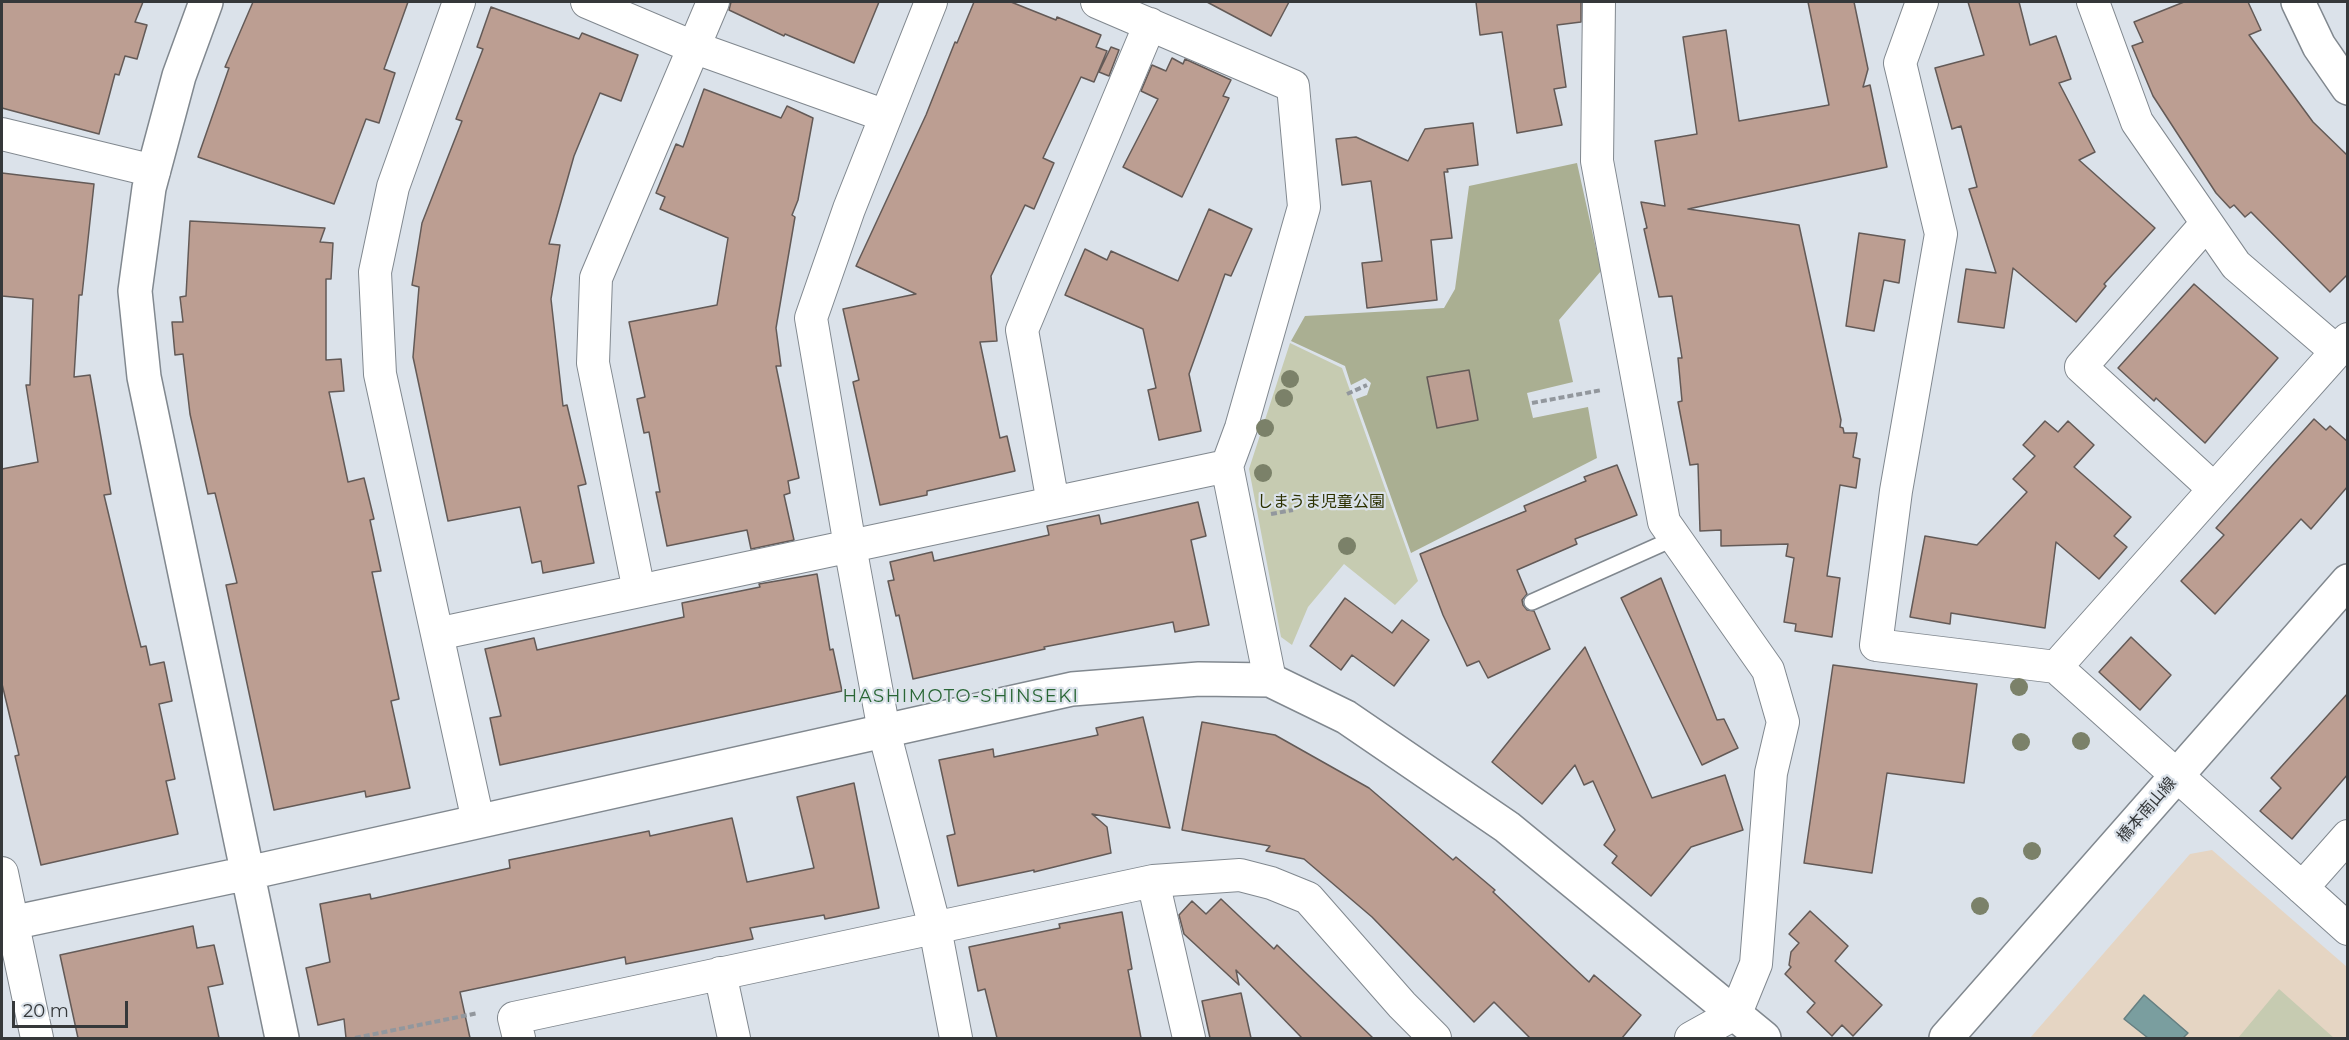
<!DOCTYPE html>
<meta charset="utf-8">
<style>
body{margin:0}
#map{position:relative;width:2349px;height:1040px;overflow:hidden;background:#dbe2ea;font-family:Montserrat,sans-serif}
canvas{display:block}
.frame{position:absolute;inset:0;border:3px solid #35383a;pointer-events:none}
.scale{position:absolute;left:12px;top:1001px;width:116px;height:27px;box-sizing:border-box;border:3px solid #35383a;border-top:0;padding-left:8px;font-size:18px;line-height:21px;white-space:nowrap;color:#35383a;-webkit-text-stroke:4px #dbe2ea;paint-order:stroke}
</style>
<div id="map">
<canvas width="2349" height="1040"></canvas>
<div class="frame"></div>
<div class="scale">20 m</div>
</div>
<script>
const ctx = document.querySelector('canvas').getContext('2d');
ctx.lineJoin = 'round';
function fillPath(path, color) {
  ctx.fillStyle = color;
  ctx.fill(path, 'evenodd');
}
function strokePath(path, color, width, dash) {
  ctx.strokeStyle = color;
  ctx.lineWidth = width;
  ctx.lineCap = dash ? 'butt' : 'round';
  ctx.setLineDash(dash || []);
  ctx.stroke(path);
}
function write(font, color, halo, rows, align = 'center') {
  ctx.font = font + ' Montserrat,"Noto Sans JP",sans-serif';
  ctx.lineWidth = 4.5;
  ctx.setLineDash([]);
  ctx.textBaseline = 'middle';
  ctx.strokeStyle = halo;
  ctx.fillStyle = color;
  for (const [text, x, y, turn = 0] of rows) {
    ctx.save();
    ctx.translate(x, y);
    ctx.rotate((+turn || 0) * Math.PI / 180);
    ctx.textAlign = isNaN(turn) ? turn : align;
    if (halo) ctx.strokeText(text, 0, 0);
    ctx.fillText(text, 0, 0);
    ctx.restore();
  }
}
fillPath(new Path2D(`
 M2212,850L2347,967V1038H2030L2190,854Z`), '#e5d5c3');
fillPath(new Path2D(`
 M1290,343L1342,368L1418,581L1395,605L1344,564L1308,607L1292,645L1281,637L1249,469Z
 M2279,989L2334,1038H2238Z`), '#c6cbb1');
fillPath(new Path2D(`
 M1577,163L1601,271L1559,320L1573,382L1527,393L1533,418L1588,407L1597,458L1411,553L1356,399L1367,395L1371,383L1365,378L1351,385L1345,366L1291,341L1305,316L1444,308L1455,289L1469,186Z`), '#aaaf92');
const water = new Path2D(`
 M2144,995L2188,1033L2183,1038H2148L2124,1019Z`);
fillPath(water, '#7a9e9f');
strokePath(water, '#657f81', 1.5);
const building = new Path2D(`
 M2,2H143L135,22L147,25L137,59L125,56L119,75L115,74L99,134L2,108Z
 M253,2H408L384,69L395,73L379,123L366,119L334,204L198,157L229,68L225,67Z
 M731,2H879L854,63L785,34L784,36L729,10Z
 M974,2H1011L1056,20L1057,17L1101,35L1096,47L1107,51L1094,82L1081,77L1043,158L1054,163L1034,209L1025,205L991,276L997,341L980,342L1000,438L1007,436L1015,471L927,491V495L880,505L853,382L859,380L843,309L916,294L856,266L926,115L955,42L957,43Z
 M1207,2H1289L1271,36Z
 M1476,2H1581V22L1557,25L1566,87L1554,89L1562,125L1517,133L1502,32L1480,35Z
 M1808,2H1854L1868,69L1863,87L1870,85L1887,167L1688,209L1799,225L1841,420L1840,427L1843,428L1844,433H1857L1853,457L1860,459L1856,488L1840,485L1827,576L1840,578L1832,637L1795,631L1796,624L1784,622L1794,558L1786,556L1788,544L1721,546V530L1700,531L1698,464L1690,465L1678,402L1682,401L1678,358H1682L1672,296L1659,297L1644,229L1647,228L1641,202L1665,206L1655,141L1697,134L1683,37L1726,30L1739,121L1829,105Z
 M1968,2H2019L2030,45L2056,36L2071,79L2059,83L2095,152L2079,160L2155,228L2104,284L2106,286L2076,322L2013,268L2004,328L1958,322L1966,269L1996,273L1969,189L1977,187L1961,126L1952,129L1935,68L1984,55Z
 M2184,2H2248L2261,30L2249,35L2313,122L2348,156V274L2330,292L2251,212L2245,217L2234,205L2230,208L2216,193L2153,96L2132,46L2143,42L2134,22Z
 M491,7L579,39L582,33L638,55L621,101L600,93L574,156L549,244L560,245L551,299L563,406L567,405L586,484L578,486L594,563L543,573L541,561L532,563L520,507L448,521L413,357L419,287L412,285L422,223L462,121L456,119L483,49L477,47Z
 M1111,47L1119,50L1109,76L1099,72Z
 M1172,58L1183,64L1185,59L1231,80L1223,96L1229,98L1182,197L1123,167L1158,99L1141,91L1152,65L1166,71Z
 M704,89L781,118L787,106L813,118L798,200L792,215L795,217L776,328L781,366H776L799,478L788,481L790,493L784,495L794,540L751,549L747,530L667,546L656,492H660L649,432L644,433L637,399L645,397L629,322L717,305L728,238L660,209L665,197L656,193L676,144L683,147Z
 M1473,123L1478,165L1447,169L1448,172H1444L1452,238L1431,240L1437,300L1367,308L1362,263L1382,261L1371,181L1342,185L1336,139L1356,137L1408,161L1425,129Z
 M2,173L94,184L82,295H79L74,377L90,375L111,494L104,495L127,591L141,647L146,646L150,665L164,662L172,701L159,704L175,779L166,781L178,834L41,865L15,756L19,755L2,684V469L38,462L26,385H30L33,299L2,296Z
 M1209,209L1252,229L1231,276L1225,274L1189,374L1201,431L1159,440L1148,390L1156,388L1143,329L1065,295L1085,249L1107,260L1111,251L1178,281Z
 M190,221L325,228L320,242L333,243L331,279H326V360L341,359L344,391L329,392L348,482L364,478L374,519L370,520L381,571L372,572L399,699L391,701L410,788L366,797L365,791L274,810L226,585L237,583L215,493L208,494L190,414L183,354L175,355L172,322H183L180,297L186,296Z
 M1859,233L1905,240L1899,283L1884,280L1874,331L1846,326Z
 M2194,284L2278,358L2205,443L2156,398L2154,401L2118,368Z
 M1469,370L1478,420L1437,428L1427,377Z
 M2314,419L2326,430L2330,426L2348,442V486L2311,529L2301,519L2215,614L2181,581L2224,535L2216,528Z
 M2045,421L2058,432L2068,421L2094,445L2074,467L2131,517L2114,536L2127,547L2099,579L2056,542L2045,628L1951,613L1950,624L1910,617L1925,536L1977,545L2027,492L2013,479L2035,456L2023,445Z
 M1617,465L1637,515L1575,539L1577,544L1517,570L1527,594L1522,600L1523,605L1527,610L1534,611L1550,649L1488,678L1479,661L1467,666L1443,615L1420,554L1526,511L1524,506L1586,481L1584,477Z
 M1198,502L1206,536L1191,540L1209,625L1175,632L1173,622L1044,647L1045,649L913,679L899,615L896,616L888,581L894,580L890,562L932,552L934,561L1049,535L1047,526L1099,515L1101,524Z
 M817,574L830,650L833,649L842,691L500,765L490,718L501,716L485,649L534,638L537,650L684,617L682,603L760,587L759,584Z
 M1661,578L1717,720L1724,719L1738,748L1702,765L1621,598Z
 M1345,598L1392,633L1402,620L1429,640L1394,686L1352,655L1341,670L1310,646Z
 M2131,637L2171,675L2140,710L2099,672Z
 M1585,647L1652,798L1725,775L1743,830L1691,847L1651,896L1612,863L1617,856L1604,845L1615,830L1593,781L1584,785L1575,765L1542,804L1492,762Z
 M1833,665L1977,684L1964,783L1887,773L1872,873L1804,863Z
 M2348,693V774L2292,839L2260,811L2281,788L2271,778Z
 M1143,717L1170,828L1092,814L1107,827L1111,853L1034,872V870L958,886L947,836L955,834L939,760L993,749L994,757L1098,735L1096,728Z
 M1202,722L1275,735L1369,788L1453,860L1456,857L1495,890L1493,892L1589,982L1594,975L1641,1015L1622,1038H1530L1494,1002L1474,1022L1372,917L1304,859L1266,851L1270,846L1182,830Z
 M854,783L879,908L825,919L824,915L750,928L753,939L626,964L625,957L460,992L470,1038H346L344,1019L318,1025L306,968L330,962L320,904L370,894L371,899L510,868L509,860L649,831L650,836L732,818L747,882L814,868L797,797Z
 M1221,899L1274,949L1277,945L1373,1038H1302L1236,970L1239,985L1184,934L1179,915L1192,901L1206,914Z
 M1810,911L1848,946L1835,961L1882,1005L1853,1036L1842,1025L1832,1036L1807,1012L1815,1003L1785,974L1791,967L1789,965L1791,952L1799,943L1789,934Z
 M1122,912L1132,969L1128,970L1141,1038H997L985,989L978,991L969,947L1060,928L1059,924Z
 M193,926L197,948L214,945L223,984L208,987L219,1038H78L60,955Z
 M1241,993L1251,1038H1210L1202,1001Z`);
fillPath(building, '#bc9e92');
strokePath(building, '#635a57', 1.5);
const lane = new Path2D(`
 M1532,602L1675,538`);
const street = new Path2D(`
 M459,2L393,187L375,272L380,374L478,821
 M587,2L693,47L886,116
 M931,2L849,209L811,318L850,546L884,731L935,928L956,1038
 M1097,2L1293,86L1304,207L1241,428L1227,466L1270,680
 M1599,2L1597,161L1664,522L1768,670L1783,722L1771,773L1756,964L1736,1013L1691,1038
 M1922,2L1900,63L1941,234L1896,491L1876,645L2056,667L2348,929
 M2093,2L2137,122L2236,265L2336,351
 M2,134L154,171
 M2207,223L2081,367L2214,489
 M1053,503L1022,330L1150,24
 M639,591L593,363L596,278L713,2
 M437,634L1227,466
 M2056,667L2348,339
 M2,873L37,1038
 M1153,881L1189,1038
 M2302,888L2348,836
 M720,973L734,1038
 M519,1038L514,1018L1153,881L1240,875L1271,883L1308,898L1402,1005L1435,1038`);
const secondary = new Path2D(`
 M206,2L179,76L149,188L135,291L144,377L282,1038
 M2298,2L2319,46L2348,88
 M2,925L248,873L1072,689L1199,679L1270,680L1346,717L1507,827L1764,1038
 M1946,1038L2348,581`);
strokePath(lane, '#81888f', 18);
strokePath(street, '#81888f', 34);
strokePath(secondary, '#81888f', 36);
strokePath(new Path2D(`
 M1347,394L1367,385
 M1532,403L1602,390
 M1271,514L1293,510
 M355,1038L478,1013`), '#92979d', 4, [6, 3]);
strokePath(lane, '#fff', 15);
strokePath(street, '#fff', 32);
strokePath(secondary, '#fff', 33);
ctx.fillStyle = '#7b8169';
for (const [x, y] of [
 [1290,379],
 [1284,398],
 [1265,428],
 [1263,473],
 [1347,546],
 [2019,687],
 [2081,741],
 [2021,742],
 [2032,851],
 [1980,906]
]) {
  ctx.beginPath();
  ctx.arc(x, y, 9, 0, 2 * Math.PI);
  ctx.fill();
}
write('16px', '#2c3100', '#dbe2ea', [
 ["しまうま児童公園",1321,502]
]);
write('16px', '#35383a', '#dbe2ea', [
 ["橋本南山線",2147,810,-49]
]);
ctx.letterSpacing = '1.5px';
write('18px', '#296635', '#dbe2ea', [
 ["HASHIMOTO-SHINSEKI",961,697]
]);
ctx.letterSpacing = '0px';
</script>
